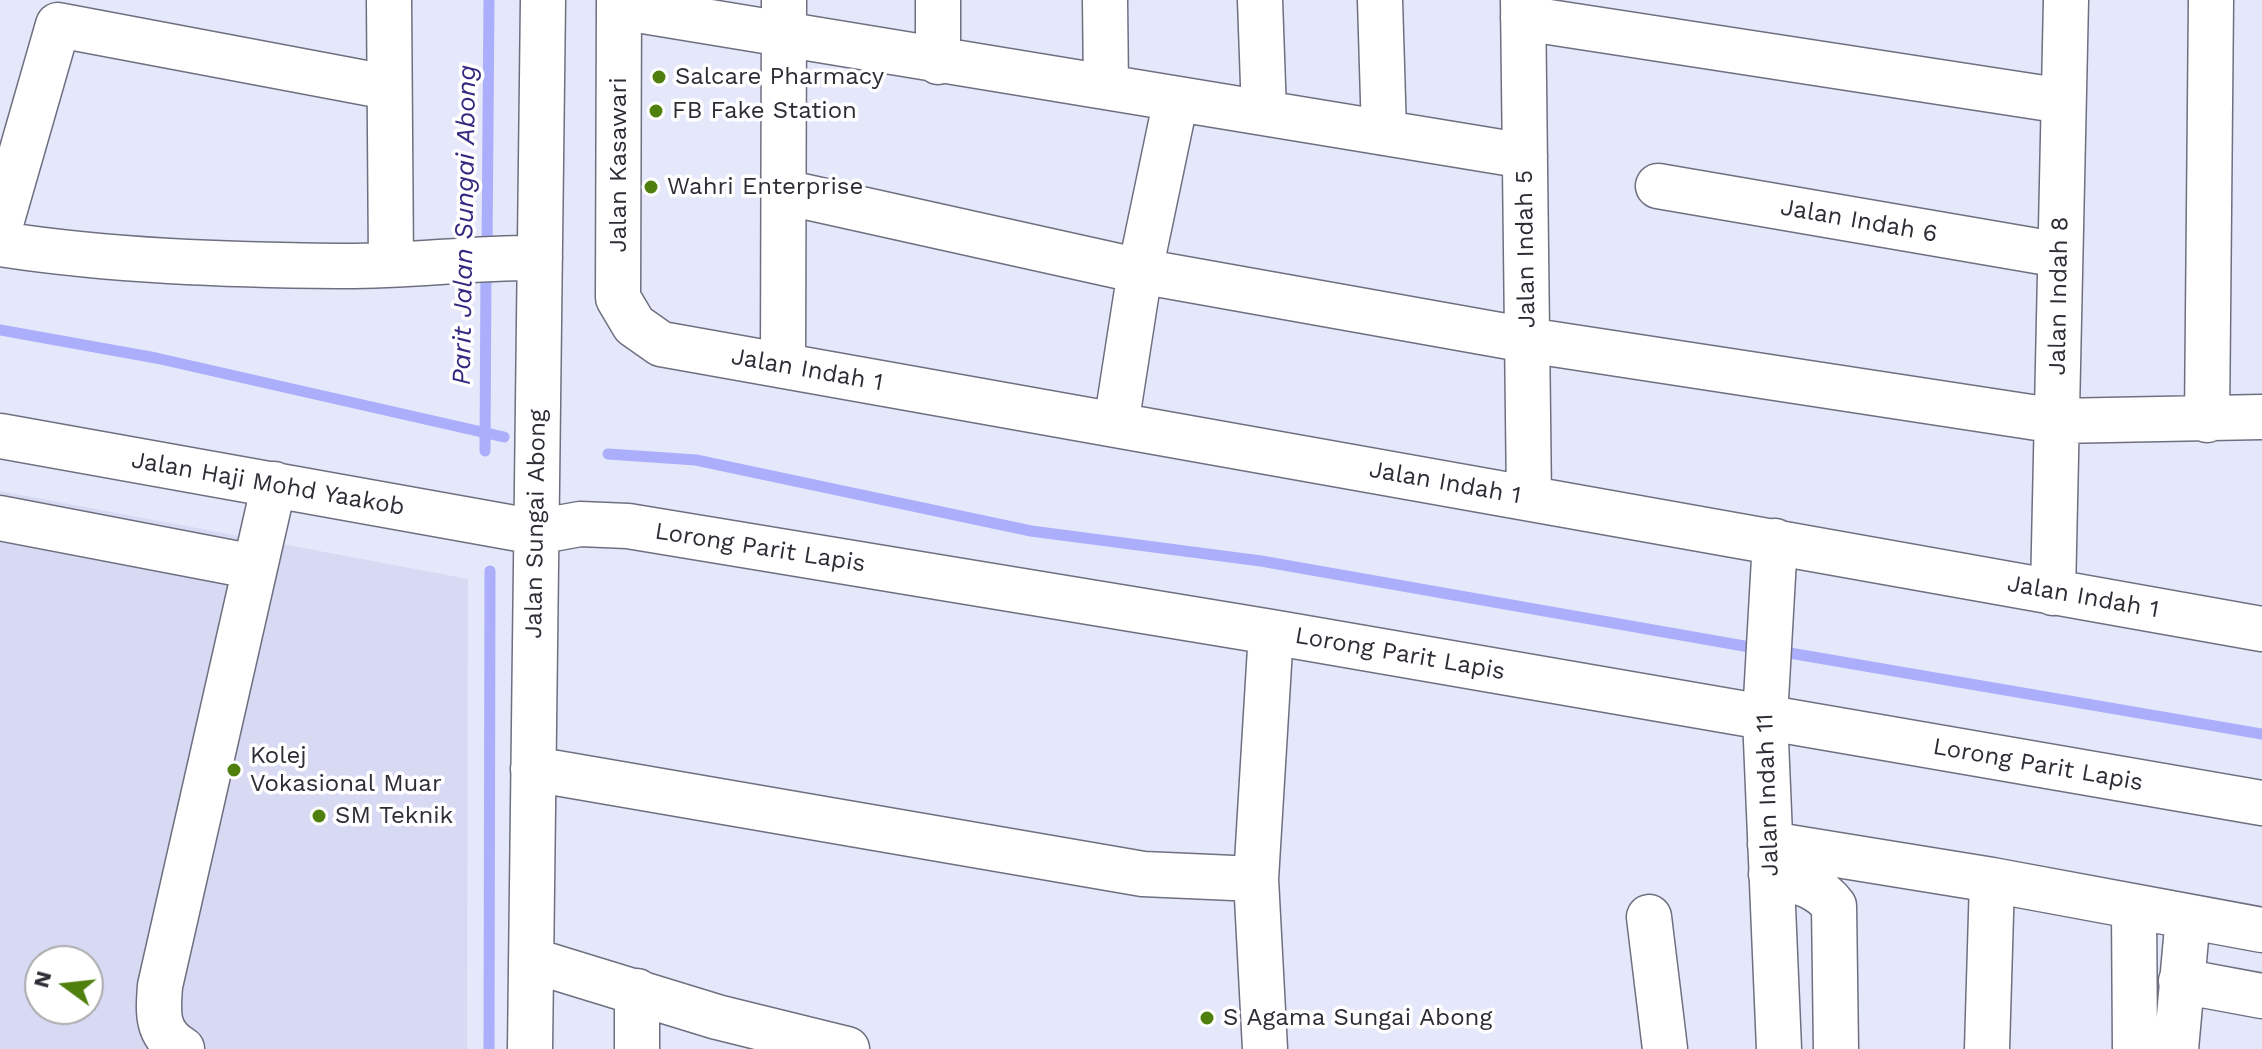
<!DOCTYPE html>
<style>
body{margin:0}
#map{position:relative;width:2262px;height:1049px;overflow:hidden;background:#e5e7fa;font-family:"Work Sans",sans-serif}
canvas{display:block}
.north{position:absolute;left:24px;top:945px;width:80px;height:80px;box-sizing:border-box;background:#fff;border:2px solid #ababae;border-radius:50%;rotate:285deg;font-size:22px;font-weight:700;line-height:32px;text-align:center;color:#2d2e35}
.north::after{content:'';display:block;margin:auto;width:28px;height:36px;background:#4f800e;clip-path:polygon(50% 0,100% 100%,50% 72%,0 100%)}
</style>
<div id="map">
<canvas width="2262" height="1049"></canvas>
<div class="north">N</div>
</div>
<script>
const ctx = document.querySelector('canvas').getContext('2d');
ctx.lineJoin = 'round';
function fillPath(path, color) {
  ctx.fillStyle = color;
  ctx.fill(path, 'evenodd');
}
function strokePath(path, color, width, dash) {
  ctx.strokeStyle = color;
  ctx.lineWidth = width;
  ctx.lineCap = dash ? 'butt' : 'round';
  ctx.setLineDash(dash || []);
  ctx.stroke(path);
}
function write(font, color, halo, rows, align = 'center') {
  ctx.font = font + ' "Work Sans",sans-serif';
  ctx.lineWidth = 7;
  ctx.setLineDash([]);
  ctx.textBaseline = 'middle';
  ctx.strokeStyle = halo;
  ctx.fillStyle = color;
  for (const [text, x, y, turn = 0] of rows) {
    ctx.save();
    ctx.translate(x, y);
    ctx.rotate((+turn || 0) * Math.PI / 180);
    ctx.textAlign = isNaN(turn) ? turn : align;
    if (halo) ctx.strokeText(text, 0, 0);
    ctx.fillText(text, 0, 0);
    ctx.restore();
  }
}
fillPath(new Path2D(`
 M0,491L468,579L467,1049H0ZM40,961H88V1009H40Z`), '#d8daf4');
strokePath(new Path2D(`
 M487,251L489,0
 M0,330L156,358L504,437
 M485,451L486,269
 M608,454L696,460L1031,531L1261,561L1761,649
 M1778,651L2262,734
 M489,1049L490,571`), '#aaaefb', 11);
const minor = new Path2D(`
 M389,0L391,264
 M619,0L618,298L634,325L661,344L2262,629
 M1105,0L1106,87
 M1260,0L1264,113
 M1380,0L1384,133
 M1523,0L1529,498
 M619,7L1525,156
 M1523,18L2063,101
 M938,62V0
 M1658,186L2060,255
 M784,192L1140,271L1527,340L2057,421L2262,417
 M0,227L58,25L387,87
 M0,244C111,261 227,265 339,266C406,267 473,257 540,258
 M783,366L784,0
 M2207,420L2211,0
 M1116,425L1140,271L1176,99
 M0,436L536,532L580,524L628,526L1271,632L2262,803
 M0,518L255,567
 M1775,541L1765,717L1779,1049
 M2053,593L2066,0
 M533,769L1143,874L1256,879L1271,632
 M1770,844L1992,880L2262,930
 M1771,874C1795,881 1819,885 1834,906L1836,1049
 M1256,879L1265,1049
 M2134,908L2135,1049
 M1649,917L1665,1049
 M531,960L717,1017L847,1049
 M2181,981L2262,996
 M182,1049C156,1034 158,1013 160,986L274,484
 M530,1049L543,0
 M637,1049V991
 M1987,1049L1992,880
 M2176,1049L2188,917`);
strokePath(minor, '#6e7080', 47);
strokePath(minor, '#fff', 44);
for (const [x, y, r, color] of [
 [659,77,8,"#4f800e"],
 [656,111,8,"#4f800e"],
 [651,187,8,"#4f800e"],
 [234,770,8,"#4f800e"],
 [319,816,8,"#4f800e"],
 [1207,1018,8,"#4f800e"]
]) {
  const dot = new Path2D();
  dot.arc(x, y, r, 0, 2 * Math.PI);
  ctx.fillStyle = color;
  ctx.fill(dot);
  strokePath(dot, '#fff', 3);
}
write('24px', '#2d2e35', '#fff', [
 ["Salcare Pharmacy",675,77],
 ["FB Fake Station",672,111],
 ["Wahri Enterprise",667,187],
 ["Kolej",250,756],
 ["Vokasional Muar",250,784],
 ["SM Teknik",335,816],
 ["S Agama Sungai Abong",1223,1018]
], 'left');
write('24px', '#2d2e35', '#fff', [
 ["Jalan Kasawari",619,165,-90],
 ["Jalan Indah 6",1859,221,10],
 ["Jalan Indah 5",1526,249,-91],
 ["Jalan Indah 8",2059,296,-89],
 ["Jalan Indah 1",807,370,10],
 ["Jalan Indah 1",1445,483,10],
 ["Jalan Haji Mohd Yaakob",268,484,10],
 ["Jalan Sungai Abong",536,524,-89],
 ["Lorong Parit Lapis",760,548,9],
 ["Jalan Indah 1",2083,597,10],
 ["Lorong Parit Lapis",1400,654,10],
 ["Lorong Parit Lapis",2038,765,10],
 ["Jalan Indah 11",1768,795,-92]
]);
write('italic 26px', '#332980', '#fff', [
 ["Parit Jalan Sungai Abong",465,225,-89]
]);
</script>
